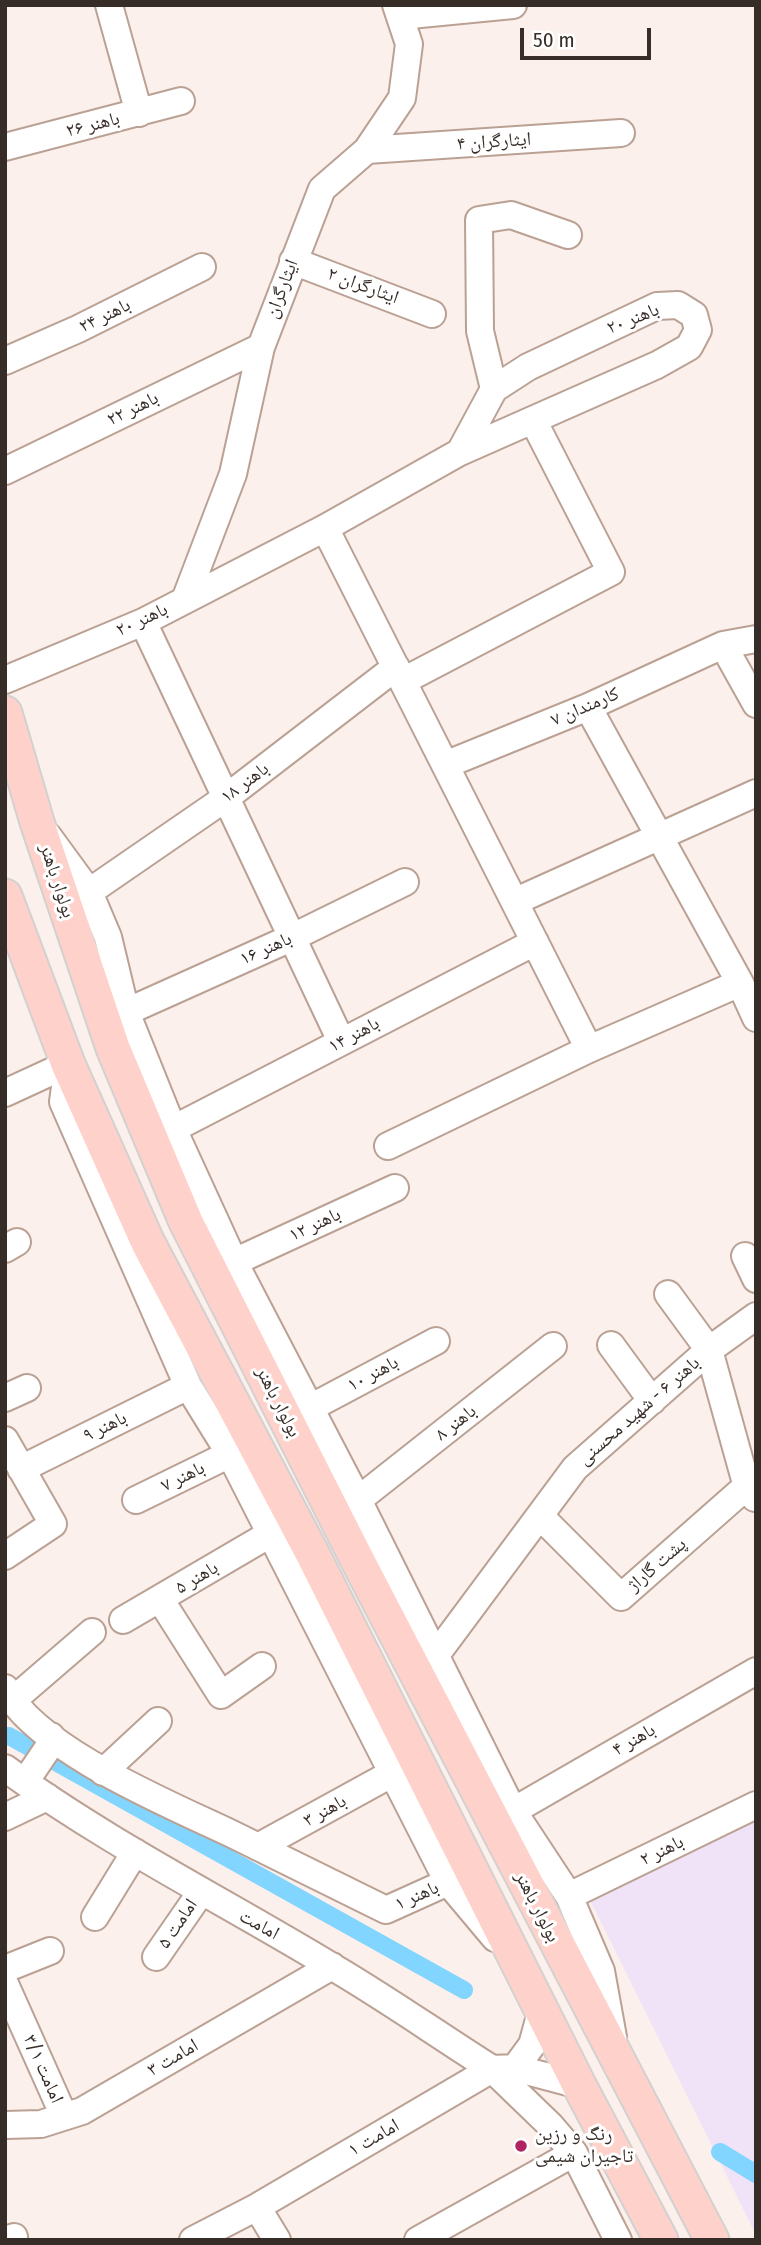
<!DOCTYPE html>
<meta charset="utf-8">
<style>
body{margin:0}
#map{position:relative;width:761px;height:2245px;overflow:hidden;background:#fbf0eb;font-family:"Fira Sans Condensed",sans-serif}
canvas{display:block}
.frame{position:absolute;inset:0;border:7px solid #372d28;pointer-events:none}
.scale{position:absolute;left:520px;top:28px;width:131px;height:32px;box-sizing:border-box;border:4px solid #372d28;border-top:0;padding-left:9px;font-size:21px;line-height:24px;white-space:nowrap;color:#372d28;-webkit-text-stroke:5px #fff;paint-order:stroke}
</style>
<div id="map">
<canvas width="761" height="2245"></canvas>
<div class="frame"></div>
<div class="scale">50 m</div>
</div>
<script>
const ctx = document.querySelector('canvas').getContext('2d');
ctx.lineJoin = 'round';
function fillPath(path, color) {
  ctx.fillStyle = color;
  ctx.fill(path, 'evenodd');
}
function strokePath(path, color, width, dash) {
  ctx.strokeStyle = color;
  ctx.lineWidth = width;
  ctx.lineCap = dash ? 'butt' : 'round';
  ctx.setLineDash(dash || []);
  ctx.stroke(path);
}
function write(font, color, halo, rows, align = 'center') {
  ctx.font = font + ' "Fira Sans Condensed","Noto Naskh Arabic",sans-serif';
  ctx.lineWidth = 6;
  ctx.setLineDash([]);
  ctx.textBaseline = 'middle';
  ctx.strokeStyle = halo;
  ctx.fillStyle = color;
  for (const [text, x, y, turn = 0] of rows) {
    ctx.save();
    ctx.translate(x, y);
    ctx.rotate((+turn || 0) * Math.PI / 180);
    ctx.textAlign = isNaN(turn) ? turn : align;
    if (halo) ctx.strokeText(text, 0, 0);
    ctx.fillText(text, 0, 0);
    ctx.restore();
  }
}
fillPath(new Path2D(`
 M756,1814V2235L590,1900Z`), '#f0e3f7');
strokePath(new Path2D(`
 M9,1736L464,1990
 M720,2152L756,2174`), '#82d5fe', 18);
const minor = new Path2D(`
 M109,5L139,113
 M400,16L513,5
 M5,147L181,101
 M367,150L621,133
 M293,261L432,314
 M5,361L78,329L202,267
 M494,389L480,331L479,220L511,215L568,235
 M5,471L261,347
 M325,528L589,1049
 M185,600L233,474L261,347L322,189L367,150L402,98L409,44L396,5
 M143,622L341,1041
 M723,645L756,704
 M5,680L143,622L325,528L460,452L657,365L689,347L698,330L694,315L678,305L657,306L528,367L494,389L460,452
 M403,681L611,572L534,422
 M588,707L740,983L756,1018
 M445,765L588,707L723,645L756,639
 M48,836L89,892L108,937L126,1012L173,1129L234,1262L358,1500L513,1811L569,1896L601,1971L613,2037
 M89,892L227,797L396,667
 M516,901L756,793
 M126,1012L291,938L405,882
 M68,1064L63,1102L188,1386L230,1454L448,1882L495,1938
 M5,1093L68,1064
 M173,1129L535,942
 M388,1146L589,1049L740,983
 M5,1249L17,1242
 M745,1256L756,1279
 M234,1262L395,1188
 M668,1294L709,1350L747,1487L755,1498
 M611,1345L652,1401
 M5,1398L27,1388
 M310,1408L436,1341
 M5,1440L53,1524L5,1556
 M21,1469L188,1386
 M136,1500L230,1454
 M358,1500L553,1346
 M541,1517L621,1597L756,1478
 M160,1599L221,1695L262,1666
 M123,1620L270,1534
 M436,1655L575,1468L709,1350L756,1316
 M5,1688C35,1749 171,1805 232,1834C283,1859 334,1884 386,1910L448,1882
 M12,1701L92,1632
 M5,1768C108,1843 222,1900 331,1966C386,1998 438,2035 492,2069L515,2068
 M103,1772L158,1721
 M25,1782L48,1748L51,1736
 M513,1811L756,1671
 M5,1817L47,1797
 M258,1847L391,1774
 M569,1896L756,1805
 M95,1917L135,1852
 M156,1957L201,1892
 M5,1969L50,1951
 M5,1984L64,2116
 M542,2009L532,2045L515,2068L579,2085
 M5,2125L41,2124L82,2111L332,1966
 M257,2207L277,2240
 M5,2240L14,2237
 M193,2240L257,2207L492,2069L550,2125L574,2153L618,2240
 M418,2240L574,2153`);
const major = new Path2D(`
 M5,713L37,822L113,1048L186,1222L360,1565L712,2240
 M5,896L68,1064L148,1243L312,1553L579,2085L661,2240`);
strokePath(minor, '#baa194', 30);
strokePath(major, '#d3d1d0', 37);
strokePath(minor, '#fff', 26);
strokePath(major, '#fed1cb', 33);
for (const [x, y, r, color] of [
 [521,2146,7,"#b02461"]
]) {
  const dot = new Path2D();
  dot.arc(x, y, r, 0, 2 * Math.PI);
  ctx.fillStyle = color;
  ctx.fill(dot);
  strokePath(dot, '#fff', 2.5);
}
write('19px', '#372d28', '#fff', [
 ["باهنر ۲۶",93,125,-14],
 ["ایثارگران ۴",494,142,-4],
 ["ایثارگران ۲",363,286,20],
 ["ایثارگران",282,289,-69],
 ["باهنر ۲۴",105,316,-26],
 ["باهنر ۲۰",633,319,-22],
 ["باهنر ۲۲",133,409,-26],
 ["باهنر ۲۰",142,620,-25],
 ["کارمندان ۷",585,707,-23],
 ["باهنر ۱۸",245,783,-37],
 ["بولوار باهنر",57,881,72],
 ["باهنر ۱۶",266,949,-24],
 ["باهنر ۱۴",354,1035,-28],
 ["باهنر ۱۲",315,1225,-25],
 ["باهنر ۱۰",373,1374,-28],
 ["بولوار باهنر",278,1402,63],
 ["باهنر ۶ - شهید محسنی",639,1411,-41],
 ["باهنر ۸",456,1423,-38],
 ["باهنر ۹",105,1427,-26],
 ["باهنر ۷",183,1477,-26],
 ["پشت گاراژ",657,1565,-41],
 ["باهنر ۵",197,1578,-31],
 ["باهنر ۴",634,1740,-30],
 ["باهنر ۳",325,1811,-29],
 ["باهنر ۲",662,1851,-26],
 ["باهنر ۱",417,1896,-24],
 ["بولوار باهنر",537,1907,63],
 ["امامت ۵",178,1924,-56],
 ["امامت",259,1925,29],
 ["امامت ۳",173,2058,-30],
 ["امامت ۳/۱",43,2069,66],
 ["امامت ۱",374,2138,-30]
]);
write('19px', '#372d28', '#fff', [
 ["رنگ و رزین",535,2135],
 ["تاجیران شیمی",535,2157]
], 'left');
</script>
